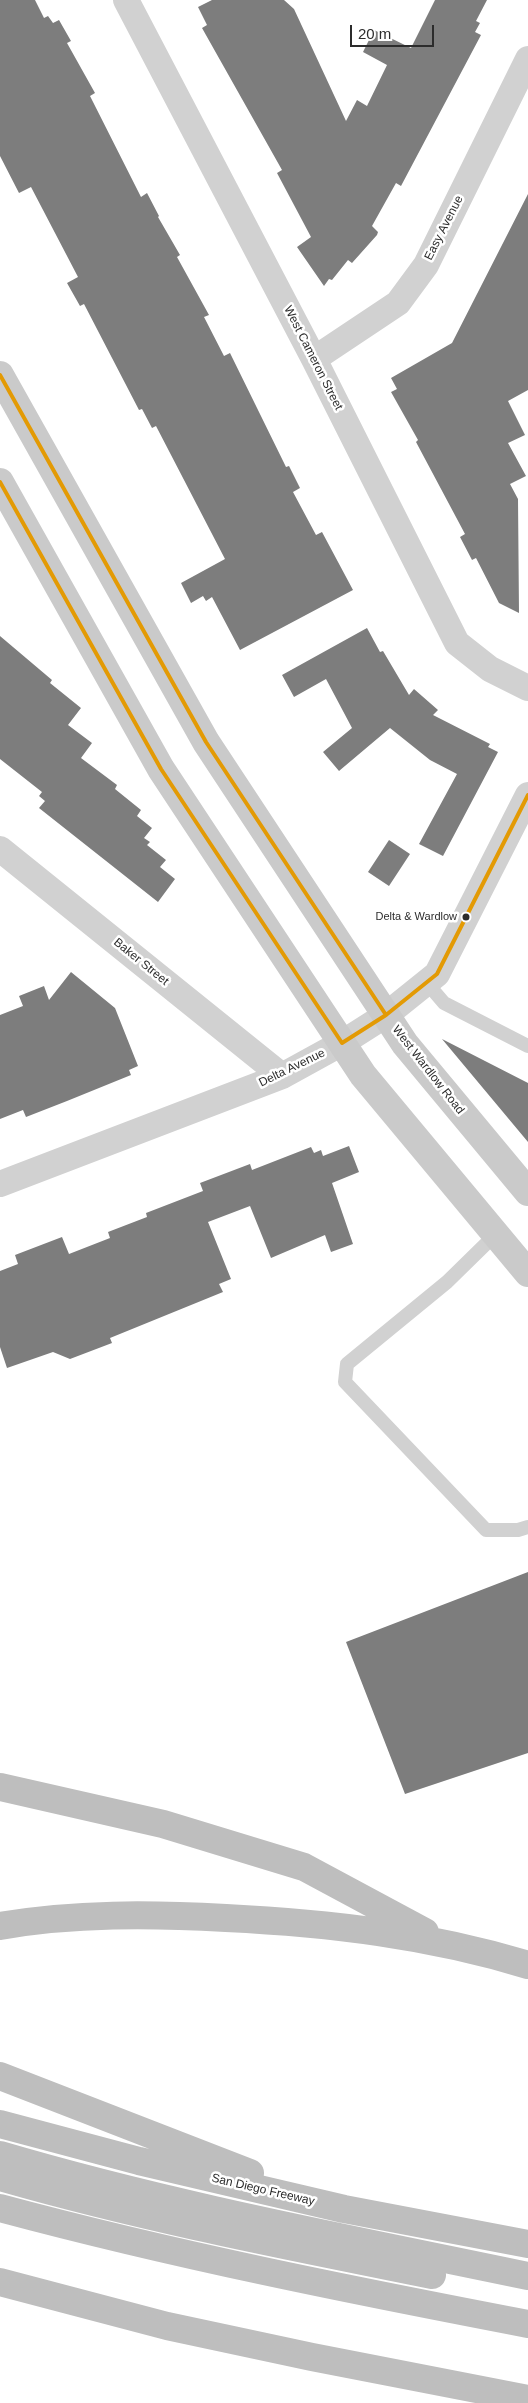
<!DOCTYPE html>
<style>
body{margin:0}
#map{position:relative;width:528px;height:2403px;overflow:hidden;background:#fff;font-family:Arial,sans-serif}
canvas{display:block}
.scale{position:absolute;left:350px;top:25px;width:84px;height:22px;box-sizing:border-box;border:2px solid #2c2c2c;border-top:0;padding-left:6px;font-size:15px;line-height:18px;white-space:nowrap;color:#2c2c2c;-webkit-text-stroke:4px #fff;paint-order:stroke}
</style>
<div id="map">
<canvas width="528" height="2403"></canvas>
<div class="scale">20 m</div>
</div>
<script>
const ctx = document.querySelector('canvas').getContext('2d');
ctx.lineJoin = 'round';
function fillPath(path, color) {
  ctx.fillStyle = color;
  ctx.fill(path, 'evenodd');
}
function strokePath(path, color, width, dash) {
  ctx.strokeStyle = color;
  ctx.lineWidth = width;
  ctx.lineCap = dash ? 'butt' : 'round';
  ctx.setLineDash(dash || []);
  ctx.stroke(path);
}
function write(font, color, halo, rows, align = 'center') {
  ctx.font = font + ' Arial,sans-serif';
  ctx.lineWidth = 5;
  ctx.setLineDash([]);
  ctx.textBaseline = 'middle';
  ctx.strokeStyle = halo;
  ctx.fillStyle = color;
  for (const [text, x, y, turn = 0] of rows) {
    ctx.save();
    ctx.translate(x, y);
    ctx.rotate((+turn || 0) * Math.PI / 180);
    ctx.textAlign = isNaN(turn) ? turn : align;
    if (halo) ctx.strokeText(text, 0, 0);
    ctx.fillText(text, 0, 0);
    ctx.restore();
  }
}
fillPath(new Path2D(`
 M0,0H35L44,18L48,16L53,23L59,20L71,41L67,43L95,93L90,96L141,197L147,193L159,216L158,217L180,255L177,257L209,315L204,317L224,356L230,353L286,467L289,466L300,488L293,492L316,535L322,532L353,590L240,650L212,597L206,601L203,596L191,603L181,583L225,559L156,426L152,428L142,409L139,410L84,304L80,306L67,283L78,277L31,187L19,193L0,156Z
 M212,0H284L294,9L346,121L357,100L367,106L387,65L363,52L374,30L411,48L435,0H487L476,21L480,23L475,32L481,35L401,186L396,183L372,226L378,232L377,235L352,263L348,260L332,280L329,279L324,286L297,247L311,237L277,173L282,170L202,28L207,25L198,7Z
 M528,194V390L508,401L525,435L508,443L526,476L510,484L518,499L519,613L499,603L476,558L472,560L460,537L465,534L416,442L418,440L391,392L397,389L391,378L452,343Z
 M367,628L380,652L383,651L409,695L414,689L438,710L433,715L490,744L488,747L498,752L443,856L419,844L457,774L430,760L390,728L339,771L323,752L352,728L326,679L294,697L282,675Z
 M0,636L52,680L50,683L81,708L68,725L92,743L81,758L117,785L115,789L141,810L137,816L152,828L144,838L150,842L147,845L166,860L160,867L175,879L158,902L39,808L45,801L39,796L42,792L0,759Z
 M389,840L410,854L389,886L368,872Z
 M71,972L115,1008L138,1066L129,1070L131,1075L67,1101L26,1117L23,1110L0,1119V1015L23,1006L19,996L44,986L49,1000Z
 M442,1039L528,1083V1142Z
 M349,1146L359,1172L332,1183L353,1244L331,1252L325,1235L271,1258L250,1206L208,1222L231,1279L219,1284L223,1292L110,1338L112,1343L70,1359L53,1352L7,1368L0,1347V1271L18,1264L15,1255L62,1237L69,1254L110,1238L108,1232L147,1217L146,1213L203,1191L200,1183L250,1164L252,1170L311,1147L314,1153L321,1150L323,1156Z
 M528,1572V1753L405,1794L346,1642Z`), '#7d7d7d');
strokePath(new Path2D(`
 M426,982L444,1003L528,1046
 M496,1234L447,1282L347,1364L345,1382L486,1530H518L528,1527`), '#d1d1d1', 14);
strokePath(new Path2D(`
 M126,0L314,359L457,643L490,669L528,688
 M314,359L398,303L426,265L528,59
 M0,849L282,1076
 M0,1184L282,1076L342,1043L386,1015L437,974L528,795`), '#d1d1d1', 26);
strokePath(new Path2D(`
 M0,375L206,742L405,1044L528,1192
 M0,482L161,769L363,1075L528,1273`), '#cacaca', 28);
strokePath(new Path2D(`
 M0,1787L163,1824L304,1867L425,1932
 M0,1926C74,1913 152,1914 226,1918C329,1923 430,1935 528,1965
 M0,2076L250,2173
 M0,2124L139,2161L344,2209L528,2244
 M0,2155C173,2206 351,2239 528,2276
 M0,2177C142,2218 288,2246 432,2275
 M0,2208C175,2255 351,2290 528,2324
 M0,2282L167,2326L312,2357L528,2399`), '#bebebe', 28);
strokePath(new Path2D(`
 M0,375L206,742L386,1015
 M0,482L161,769L342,1043L386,1015L437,974L528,795`), '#e39a04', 4);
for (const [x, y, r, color] of [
 [466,917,4.5,"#2c2c2c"]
]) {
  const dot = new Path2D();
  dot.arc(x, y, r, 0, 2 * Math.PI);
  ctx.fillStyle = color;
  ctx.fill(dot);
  strokePath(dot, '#fff', 2);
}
write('11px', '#2c2c2c', '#fff', [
 ["Delta & Wardlow",457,917]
], 'right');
write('12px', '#2c2c2c', '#fff', [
 ["Easy Avenue",444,228,-63],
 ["West Cameron Street",313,358,63],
 ["Baker Street",141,962,39],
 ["Delta Avenue",292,1068,-26],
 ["West Wardlow Road",428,1070,52],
 ["San Diego Freeway",263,2190,13]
]);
</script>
